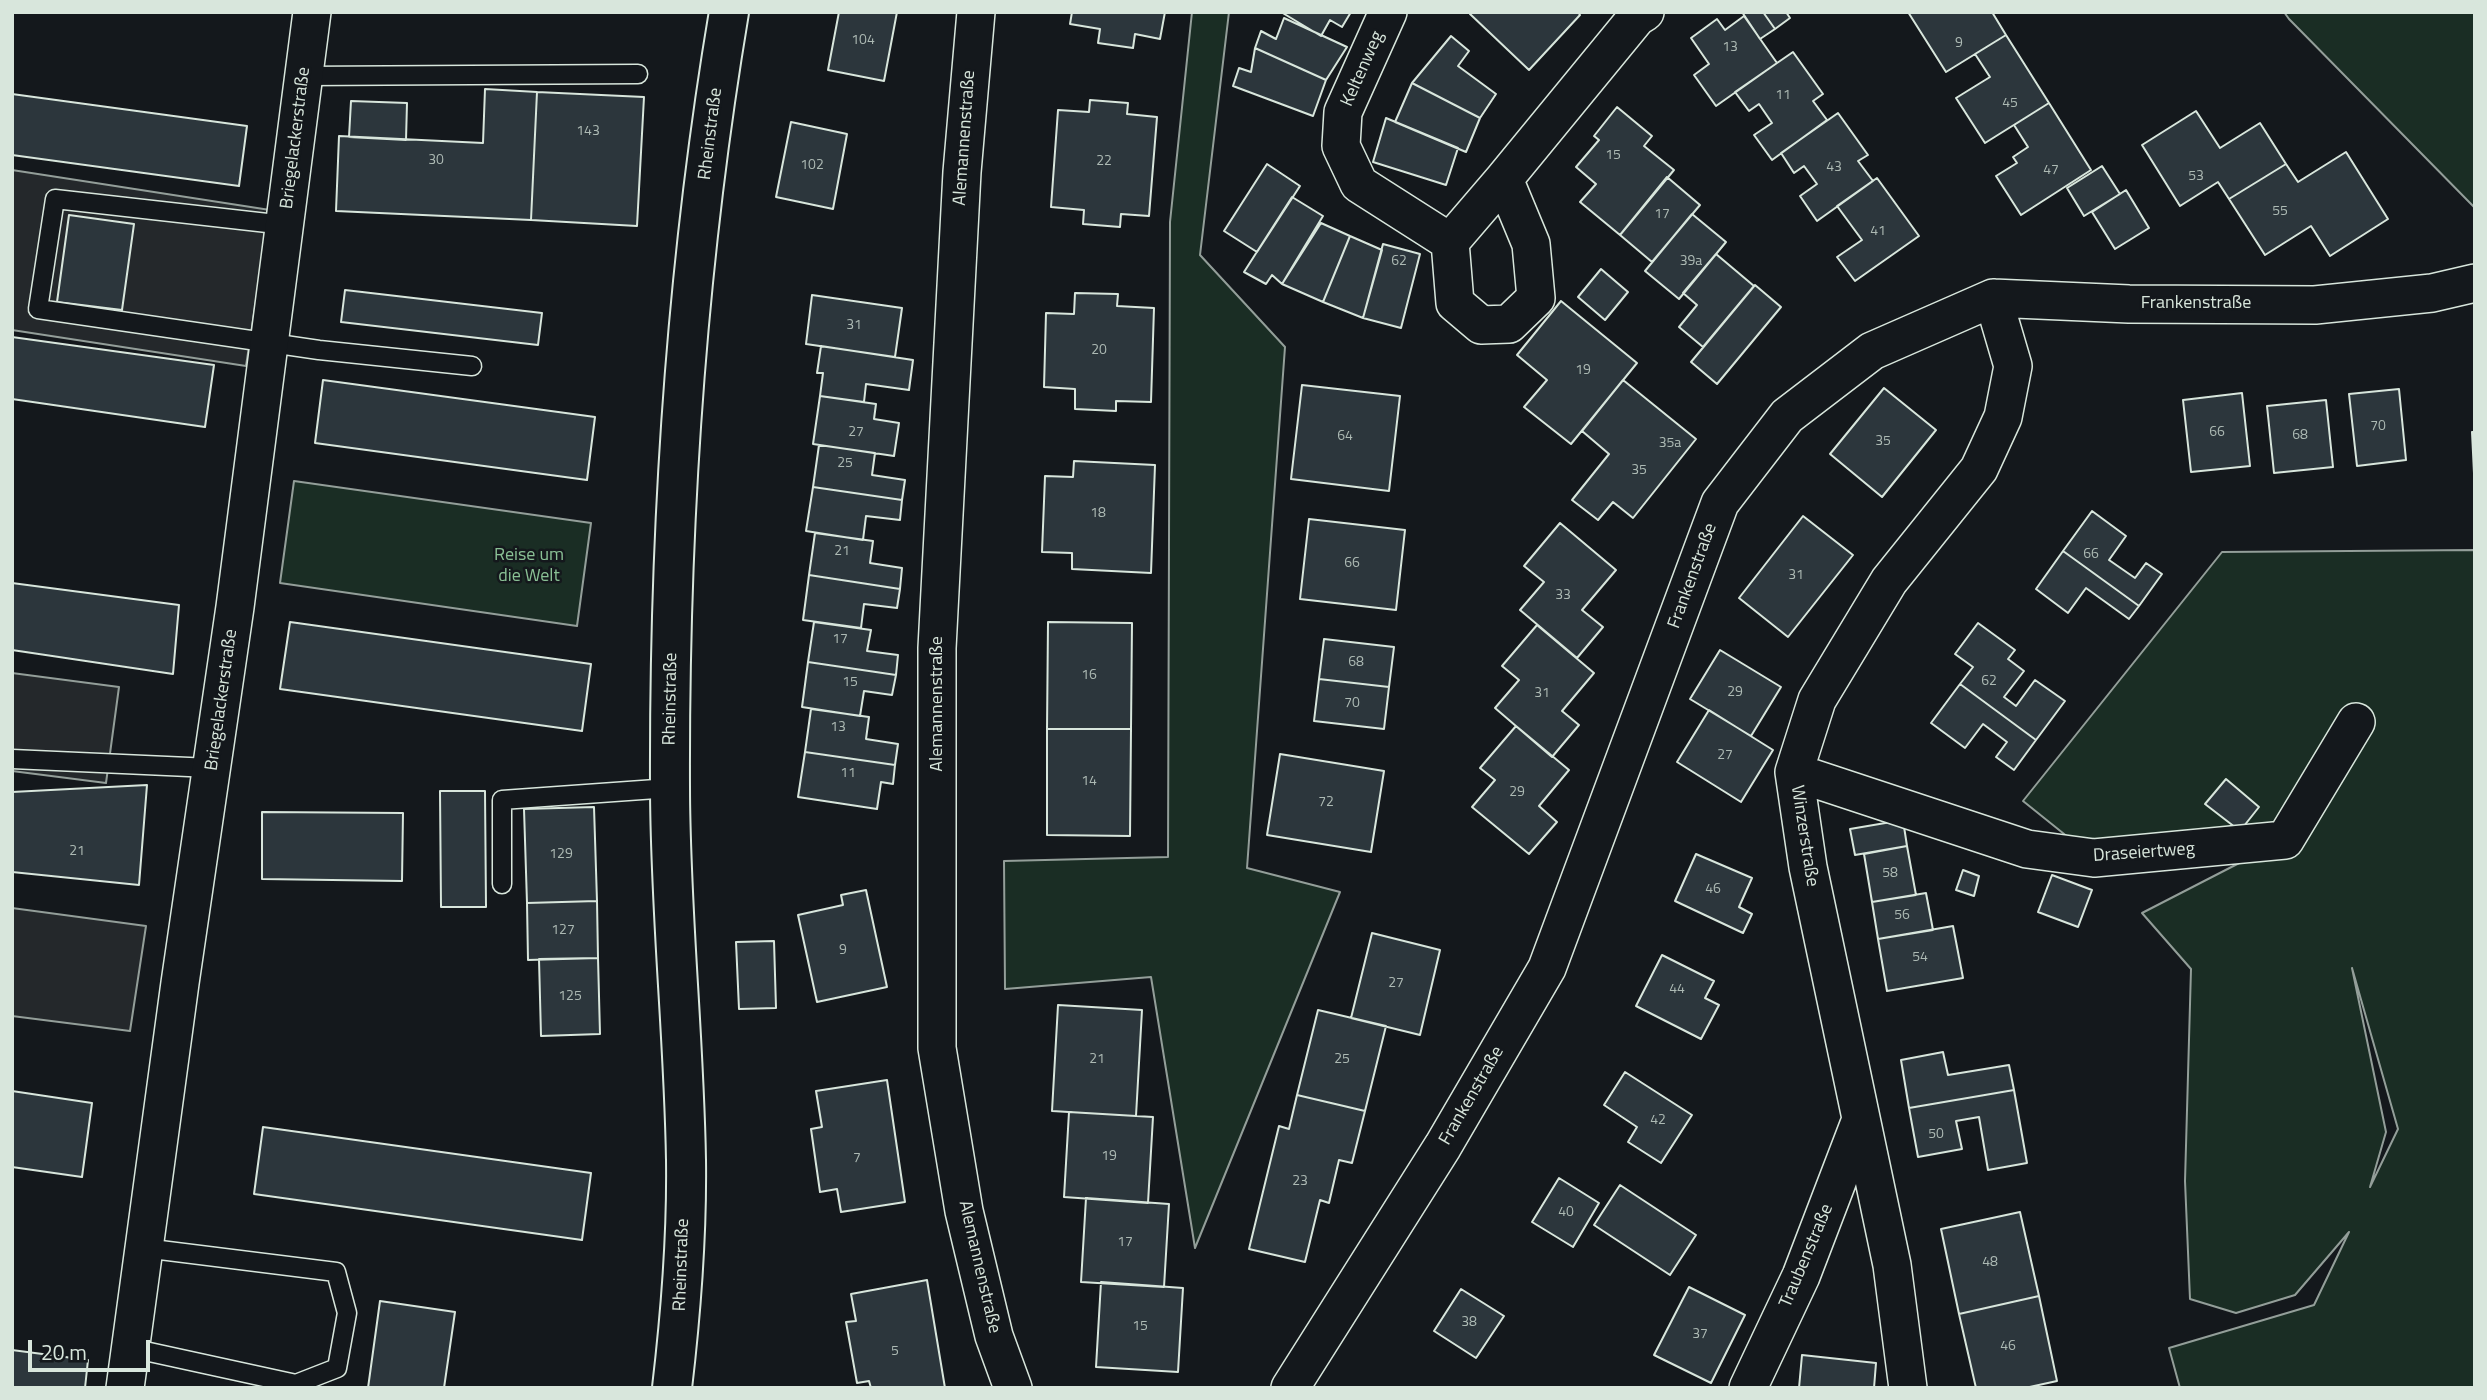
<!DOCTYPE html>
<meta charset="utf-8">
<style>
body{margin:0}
#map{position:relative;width:2487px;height:1400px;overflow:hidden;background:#14181c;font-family:"Titillium Web",sans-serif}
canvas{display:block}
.frame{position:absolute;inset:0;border:14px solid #d8e6dc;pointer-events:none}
.scale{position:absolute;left:28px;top:1340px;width:122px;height:32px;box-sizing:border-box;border:4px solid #d8e6dc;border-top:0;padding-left:9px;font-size:21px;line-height:24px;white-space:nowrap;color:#d8e6dc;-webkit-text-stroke:5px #14181c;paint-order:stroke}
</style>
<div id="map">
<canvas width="2487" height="1400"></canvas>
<div class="frame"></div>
<div class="scale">20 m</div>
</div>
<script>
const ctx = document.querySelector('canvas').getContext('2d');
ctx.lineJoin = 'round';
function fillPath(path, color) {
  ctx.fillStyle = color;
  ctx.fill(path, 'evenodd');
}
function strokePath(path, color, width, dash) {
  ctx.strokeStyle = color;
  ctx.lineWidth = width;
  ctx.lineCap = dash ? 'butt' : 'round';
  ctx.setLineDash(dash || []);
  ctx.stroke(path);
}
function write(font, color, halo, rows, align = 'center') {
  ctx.font = font + ' "Titillium Web",sans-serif';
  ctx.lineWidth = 5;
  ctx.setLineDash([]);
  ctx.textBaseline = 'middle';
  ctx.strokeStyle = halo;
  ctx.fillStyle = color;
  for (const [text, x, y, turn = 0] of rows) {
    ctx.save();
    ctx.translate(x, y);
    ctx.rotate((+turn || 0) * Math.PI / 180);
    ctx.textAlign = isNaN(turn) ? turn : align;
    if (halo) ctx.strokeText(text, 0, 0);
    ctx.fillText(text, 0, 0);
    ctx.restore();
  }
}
const green = new Path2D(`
 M1192,12H1229L1200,255L1285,347L1247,868L1340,892L1195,1248L1151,977L1005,989L1004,861L1168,857L1170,222Z
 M2284,12H2475V208L2289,19Z
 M294,481L591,523L577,626L280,583Z
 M2475,550V1388H2180L2169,1348L2314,1305L2349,1232L2295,1295L2236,1313L2190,1299L2185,1181L2191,969L2142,913L2282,841L2094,858L2023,801L2222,552ZM2352,968L2398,1129L2370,1187L2386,1132Z`);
fillPath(green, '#1a2d24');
strokePath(green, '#939e99', 2);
const parking = new Path2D(`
 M12,170L270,210L246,366L12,330Z
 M12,673L119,687L106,783L12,771Z
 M12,908L146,926L130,1031L12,1016Z`);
fillPath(parking, '#24282b');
strokePath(parking, '#939e99', 2);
const building = new Path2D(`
 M839,12H897L884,81L828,70Z
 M1072,12H1165L1160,39L1135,34L1133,48L1098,43L1100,29L1070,24Z
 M1281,12H1351L1342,27L1330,20L1321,36Z
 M1471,12H1578L1580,15L1529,70L1470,14Z
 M1742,12H1763L1775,29L1760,39Z
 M1763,12H1786L1790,18L1775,29Z
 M1908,12H1992L2006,35L1946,72Z
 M1744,16L1777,63L1716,106L1694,75L1709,64L1691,38L1717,19L1725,30Z
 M1284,18L1347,47L1326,80L1255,48L1261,31L1276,39Z
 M2006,35L2049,103L1985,143L1956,98L1990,77L1975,54Z
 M1451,36L1469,51L1458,66L1496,94L1480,118L1412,83Z
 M1255,48L1326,80L1313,116L1233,86L1239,68L1251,72Z
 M1793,52L1823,94L1813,101L1827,120L1772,160L1754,135L1772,123L1759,104L1749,111L1735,92Z
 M1412,83L1480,118L1466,152L1395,122Z
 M485,89L537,92L531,220L336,211L339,136L483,143Z
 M537,92L644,97L637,226L531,220Z
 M12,94L247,126L239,186L12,155Z
 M1090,100L1128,103L1127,114L1157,117L1149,216L1121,214L1120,227L1083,224L1084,210L1051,207L1058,110L1089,112Z
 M351,101L407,103L406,140L349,137Z
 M2049,103L2091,170L2021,215L1996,176L2017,163L2013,157L2028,147L2014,125Z
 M1617,107L1652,136L1644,146L1674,170L1620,235L1580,202L1596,184L1576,167L1599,140L1594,136Z
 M2196,111L2220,148L2260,123L2286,164L2229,199L2218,182L2180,206L2142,145Z
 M1838,113L1868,155L1858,161L1873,181L1817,221L1800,196L1817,184L1804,166L1794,173L1781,153Z
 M1386,118L1458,148L1446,185L1373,162Z
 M791,122L847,134L833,209L776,197Z
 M2346,152L2388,219L2330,256L2311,226L2265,255L2229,199L2286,164L2298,182Z
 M1267,164L1300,186L1257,252L1224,231Z
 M2102,166L2120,194L2084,216L2067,188Z
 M1667,177L1700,205L1652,262L1620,235Z
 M1877,178L1919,236L1855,281L1837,257L1862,240L1837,206Z
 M2126,190L2149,228L2115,249L2092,212Z
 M1292,197L1323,216L1282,284L1272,275L1266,284L1244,272Z
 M1692,214L1726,242L1679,299L1645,271Z
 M69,215L134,224L122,310L57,302Z
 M1321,223L1350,236L1323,302L1282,284Z
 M1350,236L1382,250L1363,318L1323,302Z
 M1383,244L1420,254L1401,328L1363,318Z
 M1716,254L1754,286L1703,347L1679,327L1697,305L1683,293Z
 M1601,269L1628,292L1605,320L1578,297Z
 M1755,285L1781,307L1717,384L1691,362Z
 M345,290L542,313L538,345L341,322Z
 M1075,293L1118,294L1117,306L1154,308L1151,402L1116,401V411L1075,409V389L1044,387L1046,313L1074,314Z
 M812,295L902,308L895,357L806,344Z
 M1561,301L1637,363L1571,444L1524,407L1547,380L1517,355Z
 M12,337L214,365L205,427L12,399Z
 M821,346L913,360L909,390L866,384L864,402L820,396L823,373H817Z
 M323,380L595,417L587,480L315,443Z
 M1623,380L1696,439L1633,518L1613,502L1598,520L1572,500L1609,454L1582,431Z
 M1302,385L1400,396L1389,491L1291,479Z
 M1884,388L1936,430L1882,497L1830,454Z
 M2399,389L2406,460L2357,466L2349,394Z
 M2242,393L2250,466L2191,472L2183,400Z
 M820,396L876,404L874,419L899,423L894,456L813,444Z
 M2326,400L2333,467L2274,473L2267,406Z
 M2472,432H2475V494Z
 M819,445L875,453L872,475L905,480L902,500L813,487Z
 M1074,461L1155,465L1151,573L1072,569V553L1042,552L1045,476L1073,477Z
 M813,487L902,500L900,520L866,516L863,540L806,531Z
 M2092,511L2126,536L2109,560L2135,578L2146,563L2162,574L2139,606L2063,551Z
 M1803,516L1853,555L1788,637L1739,598Z
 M1309,519L1405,530L1396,610L1300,599Z
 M1560,523L1616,570L1582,610L1603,627L1577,658L1520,610L1544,582L1524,566Z
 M815,533L873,541L870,563L902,568L900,589L809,575Z
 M2063,551L2139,606L2129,619L2086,588L2068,613L2036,589Z
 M809,575L900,589L897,608L864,604L861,628L803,620Z
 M12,583L179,605L173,674L12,650Z
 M290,622L591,664L582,731L280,689Z
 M814,622L871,630L867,651L898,655L896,675L808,662Z
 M1048,622L1132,623L1131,729H1047Z
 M1978,623L2015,650L2008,659L2024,671L2004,697L2016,706L2035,680L2065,701L2036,740L1960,684L1973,667L1955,654Z
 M1537,625L1594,673L1562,711L1579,725L1552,757L1495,708L1519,680L1502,666Z
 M1324,639L1394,647L1389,687L1319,679Z
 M1720,650L1781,687L1751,736L1690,699Z
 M808,662L896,675L892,695L864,691L860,716L802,707Z
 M1319,679L1389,687L1384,729L1314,721Z
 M1960,684L2036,740L2014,770L1996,757L2007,742L1983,724L1965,748L1931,723Z
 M811,709L869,717L866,739L898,744L895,765L805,752Z
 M1709,710L1773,750L1741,802L1677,762Z
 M1516,726L1569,770L1539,806L1557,822L1529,854L1472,807L1495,780L1480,768Z
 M1047,729H1131L1130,836L1047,835Z
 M805,752L895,765L893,784L881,782L877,809L798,797Z
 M1280,754L1384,771L1371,852L1267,835Z
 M2226,779L2259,807L2240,831L2205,804Z
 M147,785L139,885L12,872V792Z
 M440,791H485L486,907H441Z
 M594,807L597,901L527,903L524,809Z
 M262,812L403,813L402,881L262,879Z
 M1903,820L1907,846L1855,855L1850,829Z
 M1907,846L1916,895L1872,902L1864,854Z
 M1696,854L1752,878L1739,907L1752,914L1743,933L1675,901Z
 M1963,870L1979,876L1974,896L1956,890Z
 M2052,875L2092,890L2078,927L2038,912Z
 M866,890L887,987L817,1002L798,915L843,905L841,895Z
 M1926,893L1933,930L1878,939L1872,902Z
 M597,901L598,958L528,960L527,903Z
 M1953,926L1963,978L1887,991L1878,939Z
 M1372,933L1440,950L1420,1035L1351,1018Z
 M774,941L776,1008L739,1009L736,942Z
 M1662,955L1714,981L1705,998L1719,1005L1701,1039L1636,1006Z
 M598,958L600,1034L541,1036L539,959Z
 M1058,1005L1142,1010L1136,1116L1052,1111Z
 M1318,1010L1386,1026L1365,1111L1297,1095Z
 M1943,1052L1948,1075L2009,1065L2014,1090L1909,1108L1901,1060Z
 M1625,1072L1692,1115L1661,1163L1628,1142L1637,1127L1604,1105Z
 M887,1080L905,1202L841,1212L837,1189L820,1192L811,1129L822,1127L816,1091Z
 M2014,1090L2027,1163L1988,1170L1979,1117L1956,1121L1962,1149L1918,1157L1909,1108Z
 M12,1091L92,1103L82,1177L12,1167Z
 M1297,1095L1365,1111L1352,1163L1339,1160L1329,1203L1320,1200L1305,1262L1249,1249L1279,1126L1289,1129Z
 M1069,1112L1153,1117L1148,1203L1064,1197Z
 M263,1127L591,1173L582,1240L254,1194Z
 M1559,1178L1599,1203L1573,1247L1532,1222Z
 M1620,1185L1696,1235L1670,1275L1594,1225Z
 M1086,1198L1169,1204L1164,1287L1081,1282Z
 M2020,1212L2039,1296L1959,1314L1941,1229Z
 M927,1280L945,1388H871L869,1381L857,1383L846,1322L856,1321L851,1294Z
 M1101,1282L1183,1288L1178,1372L1096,1367Z
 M1689,1287L1745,1315L1711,1383L1654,1355Z
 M1461,1289L1504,1316L1476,1358L1434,1331Z
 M2039,1296L2057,1381L2025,1388H1976L1959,1314Z
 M380,1301L455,1312L444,1388H368Z
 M12,1350L88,1360L85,1388H12Z
 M1802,1355L1876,1363L1874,1388H1799Z`);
fillPath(building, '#2c363c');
strokePath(building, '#d8e6dc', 2);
const lane = new Path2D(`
 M304,76L638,74
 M285,225L55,199L38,309L319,350L472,366
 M12,759L211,768
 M502,884V800L670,788
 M131,1348L296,1384L337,1368L347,1313L336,1272L144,1248`);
const street = new Path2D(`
 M976,12L962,172L937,648V1048L964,1211L994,1336L1013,1388
 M1388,12L1343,112L1341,146L1359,184L1450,242
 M1504,179L1531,244L1536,298L1509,324L1481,325L1455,303L1450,242Z
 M1504,179L1637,17L1645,12
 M1794,772L2027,849L2094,858L2285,840L2356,722
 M125,1388L180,983L235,607L312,12
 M1290,1388L1443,1146L1547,968L1720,503L1787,416L1872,351L1993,298L2129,304L2315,305L2432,293L2475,283
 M1748,1388L1801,1276L1860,1122
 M1908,1388L1892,1265L1808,867L1794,772L1817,700L1889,581L1979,469L2003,417L2013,366L1993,298`);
const secondary = new Path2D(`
 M672,1388C681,1312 687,1236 686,1160C684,1035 670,910 670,786C669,527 686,267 729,12`);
strokePath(lane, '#d8e6dc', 21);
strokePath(street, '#d8e6dc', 40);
strokePath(secondary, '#d8e6dc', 42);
strokePath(lane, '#14181c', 18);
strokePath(street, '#14181c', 37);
strokePath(secondary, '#14181c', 38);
write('14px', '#adbab4', null, [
 ["104",863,41],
 ["9",1959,44],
 ["13",1730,48],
 ["11",1783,96],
 ["45",2010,104],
 ["143",588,132],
 ["15",1613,156],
 ["30",436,161],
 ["22",1104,162],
 ["102",812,166],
 ["43",1834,168],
 ["47",2051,171],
 ["53",2196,177],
 ["55",2280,212],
 ["17",1662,215],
 ["41",1878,232],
 ["62",1399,262],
 ["39a",1691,262],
 ["31",854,326],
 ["20",1099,351],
 ["19",1583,371],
 ["70",2378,427],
 ["27",856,433],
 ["66",2217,433],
 ["68",2300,436],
 ["64",1345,437],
 ["35",1883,442],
 ["35a",1670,444],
 ["25",845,464],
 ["35",1639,471],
 ["18",1098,514],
 ["21",842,552],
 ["66",2091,555],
 ["66",1352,564],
 ["31",1796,576],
 ["33",1563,596],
 ["17",840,640],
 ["68",1356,663],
 ["16",1089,676],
 ["62",1989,682],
 ["15",850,683],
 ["29",1735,693],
 ["31",1542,694],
 ["70",1352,704],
 ["13",838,728],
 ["27",1725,756],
 ["11",848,774],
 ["14",1089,782],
 ["29",1517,793],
 ["72",1326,803],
 ["21",77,852],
 ["129",561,855],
 ["58",1890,874],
 ["46",1713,890],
 ["56",1902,916],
 ["127",563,931],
 ["9",843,951],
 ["54",1920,958],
 ["27",1396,984],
 ["44",1677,990],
 ["125",570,997],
 ["21",1097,1060],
 ["25",1342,1060],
 ["42",1658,1121],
 ["50",1936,1135],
 ["19",1109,1157],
 ["7",857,1159],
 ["23",1300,1182],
 ["40",1566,1213],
 ["17",1125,1243],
 ["48",1990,1263],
 ["38",1469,1323],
 ["15",1140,1327],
 ["37",1700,1335],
 ["46",2008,1347],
 ["5",895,1352]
]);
write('18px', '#d8e6dc', '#14181c', [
 ["Keltenweg",1363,69,-66],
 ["Rheinstraße",711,134,-83],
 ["Briegelackerstraße",296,138,-83],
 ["Alemannenstraße",965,138,-86],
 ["Frankenstraße",2196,304],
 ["Frankenstraße",1693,576,-70],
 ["Rheinstraße",671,699,-89],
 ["Briegelackerstraße",222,700,-82],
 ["Alemannenstraße",938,704,-90],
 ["Winzerstraße",1804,836,81],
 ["Draseiertweg",2144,853,-4],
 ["Frankenstraße",1472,1096,-60],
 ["Traubenstraße",1807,1256,-67],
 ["Rheinstraße",682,1265,-88],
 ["Alemannenstraße",979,1267,77]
]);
write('18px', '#8ac095', '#14181c', [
 ["Reise um",529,556],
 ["die Welt",529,577]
]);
</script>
